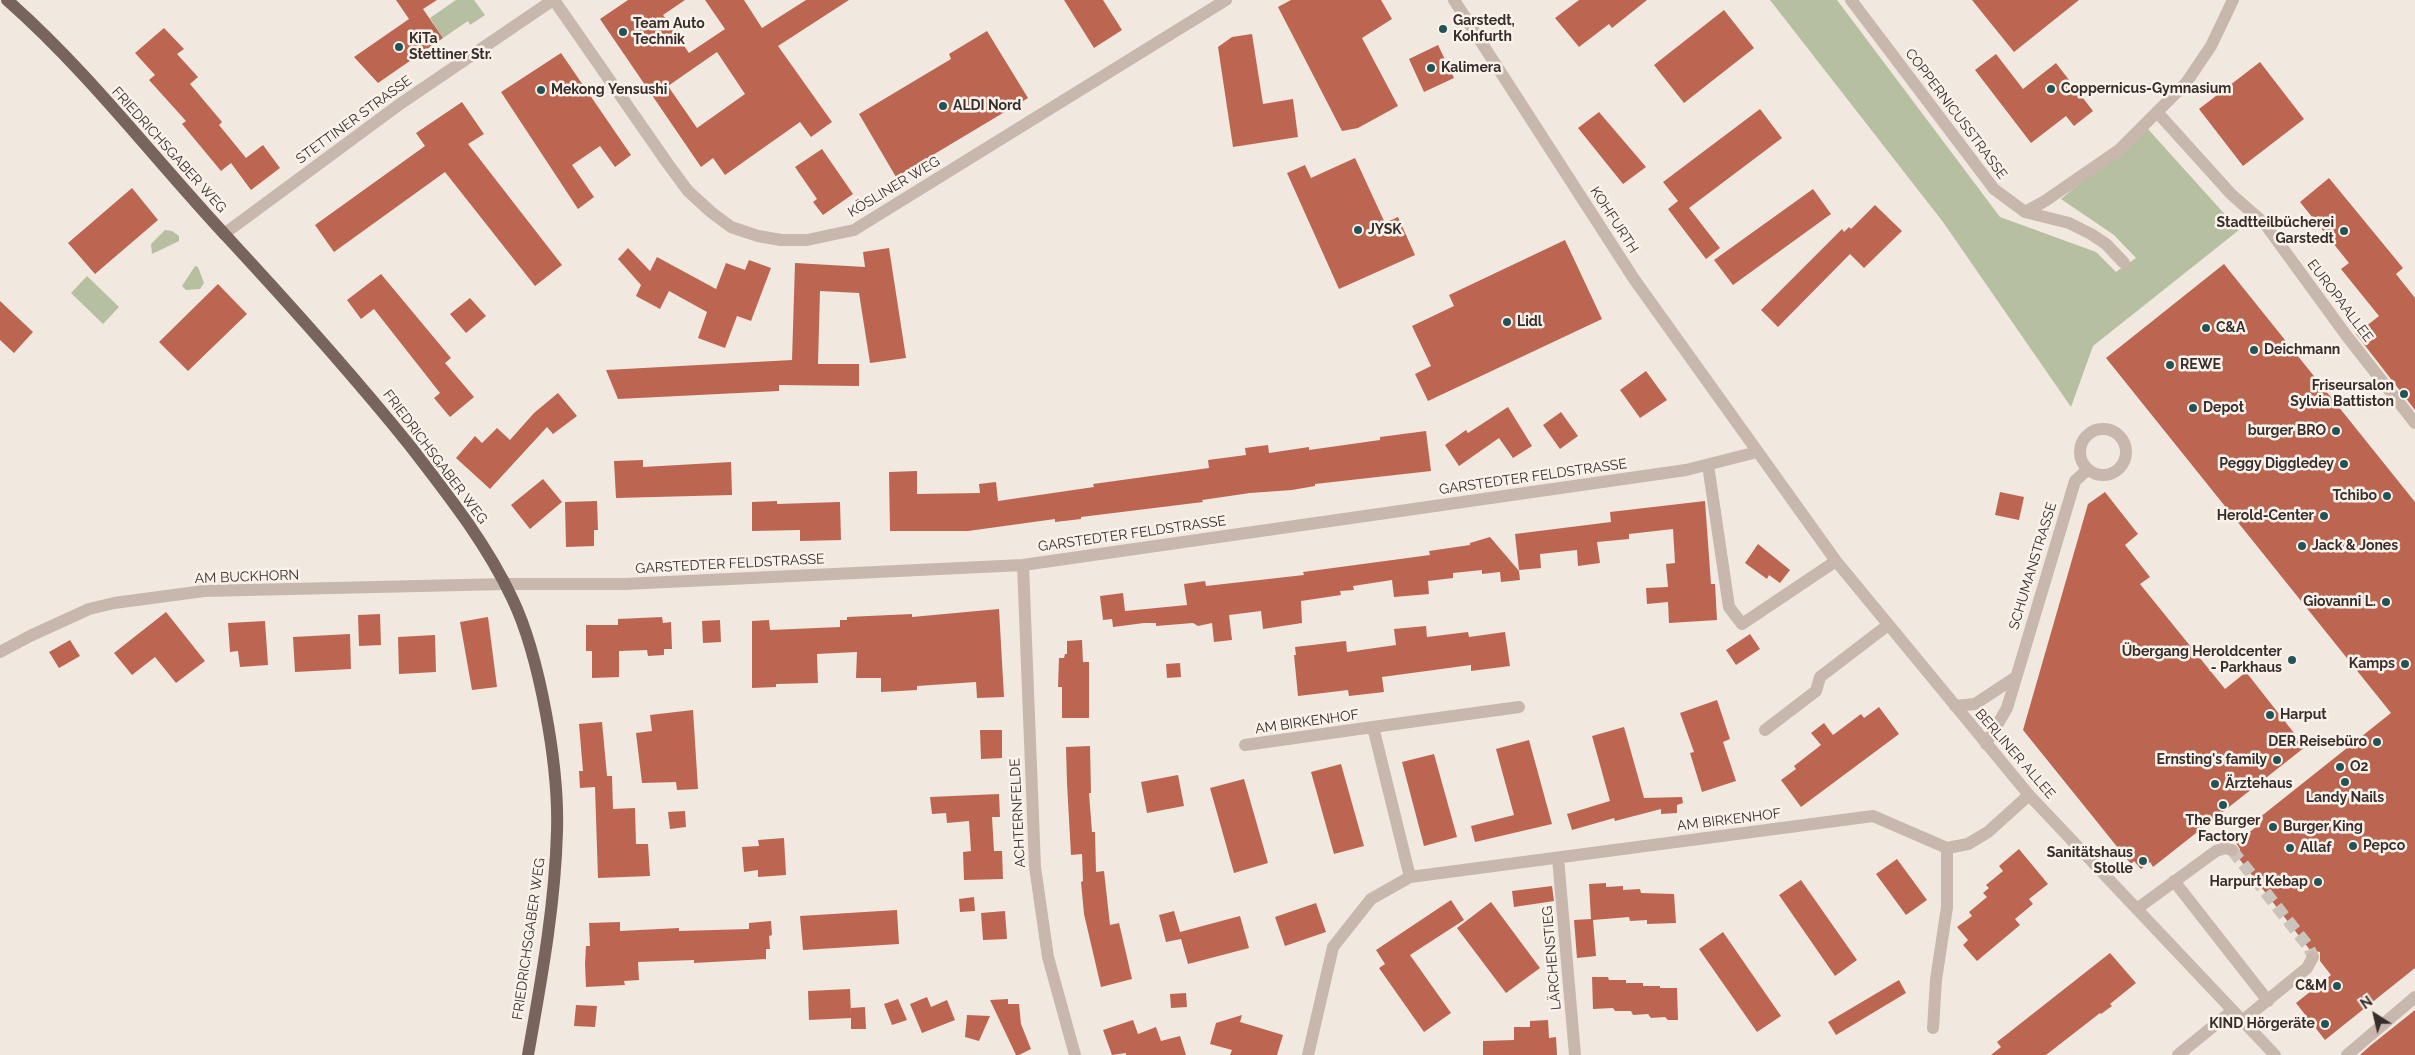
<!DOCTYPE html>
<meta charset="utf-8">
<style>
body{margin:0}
#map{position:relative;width:2415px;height:1055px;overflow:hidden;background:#f1e8df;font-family:Raleway,sans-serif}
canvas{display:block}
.north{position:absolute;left:2350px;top:990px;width:50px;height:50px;-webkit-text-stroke:4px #f9f2eb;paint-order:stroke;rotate:325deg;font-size:14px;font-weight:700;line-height:20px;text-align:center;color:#372d2a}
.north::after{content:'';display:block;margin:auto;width:18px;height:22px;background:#372d2a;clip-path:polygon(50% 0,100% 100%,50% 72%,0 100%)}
</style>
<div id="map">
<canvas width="2415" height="1055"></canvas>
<div class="north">N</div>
</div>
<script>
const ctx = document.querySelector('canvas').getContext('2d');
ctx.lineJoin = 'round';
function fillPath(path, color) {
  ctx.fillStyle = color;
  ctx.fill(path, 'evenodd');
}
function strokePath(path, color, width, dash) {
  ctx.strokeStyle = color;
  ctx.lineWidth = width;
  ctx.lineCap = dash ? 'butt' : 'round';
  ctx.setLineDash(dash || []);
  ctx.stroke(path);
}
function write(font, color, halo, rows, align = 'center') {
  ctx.font = font + ' Raleway,sans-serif';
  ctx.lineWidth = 5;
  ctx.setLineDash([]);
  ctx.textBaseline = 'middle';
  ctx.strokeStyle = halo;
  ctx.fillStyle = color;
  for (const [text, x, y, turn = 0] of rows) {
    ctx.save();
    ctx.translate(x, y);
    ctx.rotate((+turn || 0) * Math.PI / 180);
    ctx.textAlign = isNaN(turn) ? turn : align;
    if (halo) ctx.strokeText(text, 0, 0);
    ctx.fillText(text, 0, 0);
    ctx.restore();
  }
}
fillPath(new Path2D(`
 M456,0H474L485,15L470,25L468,21L443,38L430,18Z
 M1770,0H1837L2000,217L2096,252L2116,272L2136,258L2114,235L2061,199L2147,128L2239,230L2093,346L2071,407L1943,222Z
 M165,230L172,231L179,236V241L152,254L151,244Z
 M195,266L198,267L204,283L200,289L186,290L182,286Z
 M87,276L119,307L103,324L71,293Z`), '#b6bfa0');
fillPath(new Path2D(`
 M396,0H437L423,9L443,38L378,83L354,57L409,19Z
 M628,0H685L663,15L689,53L725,29L705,0H744L762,28L806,0H849L778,46L832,122L811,137L800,122L725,175L713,158L701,167L600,19ZM717,52L745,94L697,128L668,86Z
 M1064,0H1103L1122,30L1094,48Z
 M1291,0H1381L1392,19L1362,38L1398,106L1358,128L1342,131L1278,7Z
 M1579,0H1647L1612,28L1609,24L1579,47L1555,18Z
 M1972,0H2079L2014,52Z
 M1724,10L1754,48L1684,103L1654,65Z
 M164,28L184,49L177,54L198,77L190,84L222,122L219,125L246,158L263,145L280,168L251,190L231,163L221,171L182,124L186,121L149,80L155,75L135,53Z
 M987,31L1028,98L896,177L859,114L951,59L949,54Z
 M1252,34L1263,104L1293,99L1298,137L1233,147L1218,47L1232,37Z
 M1438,45L1454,78L1424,92L1409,59Z
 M561,53L631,155L615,167L600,146L572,165L594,197L578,209L501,92Z
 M1996,54L2023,89L2056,63L2093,111L2074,126L2066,116L2031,143L1975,70Z
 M2260,62L2304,119L2243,166L2199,109Z
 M462,102L484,134L468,144L562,265L535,286L445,172L334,252L315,225L425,146L416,133Z
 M1760,109L1782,138L1689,208L1720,248L1706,259L1668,209L1678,201L1663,182Z
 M1599,112L1646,167L1623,184L1578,128Z
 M822,149L853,194L823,215L813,202L817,199L795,167Z
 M1355,158L1385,223L1398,217L1415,255L1339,289L1287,173L1305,165L1311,178Z
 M2329,178L2403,268L2396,274L2415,298V410L2356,334L2379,316L2341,269L2349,263L2300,202Z
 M132,188L158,220L95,274L68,243Z
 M1813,189L1831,214L1733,285L1714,260Z
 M1875,205L1902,231L1864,268L1850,254L1778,327L1761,310L1842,229L1844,232L1849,227L1851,229Z
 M1565,240L1602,319L1428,401L1415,374L1431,366L1412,326L1454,306L1449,295Z
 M628,248L650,271L657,257L716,289L726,263L745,270L749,260L771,268L751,321L737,316L725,348L698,338L707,312L669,291L660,309L636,296L641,285L618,259Z
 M889,248L906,358L870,363L859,293L820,291L818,364H859V386L779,385V391L618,399L606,370L792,360L795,263L865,267L863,252Z
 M2224,264L2415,502V968L2325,1040L2296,1003L2331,975L2320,961V952L2310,950L2237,856L2240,849L2236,843L2262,822L2259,818L2391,713L2106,358Z
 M381,274L451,358L445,363L474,397L450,417L434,398L440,393L374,309L361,319L347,300Z
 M218,284L247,314L188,371L159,342Z
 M470,298L486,316L466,333L450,314Z
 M0,301L33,332L14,353L0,340Z
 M1646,371L1667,400L1640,418L1620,390Z
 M558,393L577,416L553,434L547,427L490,489L456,458L475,436L482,443L497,428L510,440L534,413Z
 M1508,407L1532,446L1513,458L1499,438L1459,466L1445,445L1466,430L1468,433Z
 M1561,412L1578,436L1560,449L1543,425Z
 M1426,431L1431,471L1315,484V486L1292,490L1250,493L1202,500L1203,502L1081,517V519L1055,522V519L968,531H890L889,472L917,471V494L980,493L979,484L996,482L998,501L1094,487L1093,484L1209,468L1208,460L1246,455L1245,448L1268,445L1269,453L1309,447V450L1380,440V437Z
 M643,460V467L731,462L732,495L616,498L614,461Z
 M543,479L562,502L530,529L511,505Z
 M2000,492L2024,497L2019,520L1995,515Z
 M2105,492L2138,534L2125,545L2150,577L2140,584L2225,689L2246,672L2305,747L2153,867L2150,862L2141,869L2134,861L2131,864L2023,730L2088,504Z
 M597,501L598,530H594V546L566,547L565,502Z
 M777,501V504L840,502L841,540L800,541V530L752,531V502Z
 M1705,501L1711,584H1715L1717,620L1669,623L1668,602L1647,604L1646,588L1668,587L1666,564L1675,563L1673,529L1629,534V539L1597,542L1600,563L1578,566L1577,550L1540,554L1541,568L1519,570L1515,534L1611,522L1610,512Z
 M1490,537L1519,571L1520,580L1501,582L1500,572L1482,574V570L1453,573V578L1428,581L1429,594L1394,597L1392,580L1353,586L1354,590L1340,591L1341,595L1301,601L1302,623L1263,629L1261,611L1229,615L1232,640L1214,642L1212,623L1198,626L1193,623L1156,626V623H1144L1113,627L1112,619L1103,620L1100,596L1123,593L1125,611L1187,605L1184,584L1205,581L1206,586L1304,575L1303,572L1430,555L1429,551L1470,545V543Z
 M1758,544L1790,570L1780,583L1769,575L1767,579L1745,563Z
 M999,609L1004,697L977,698L976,682L917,686V690L881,692V678H856L857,652L817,654L818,683L776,684V687L752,688V621L769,620L770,630L840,627V620H847V617L912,614V617Z
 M166,612L205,661L176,683L155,657L132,675L114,653Z
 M380,614L381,645L359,646L358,615Z
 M488,617L497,687L472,690L460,622Z
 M662,617L663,623L671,622L672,649H664V655L648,656L647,650L619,651V677L592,678V651H586V625H618V619Z
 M720,620L721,642L703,643L702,621Z
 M265,621L268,665L240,667L238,651L230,652L228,623Z
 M1426,626L1427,637L1468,632L1469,637L1505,632L1510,666L1471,671V665L1382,677L1384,692L1349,696L1348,690L1298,696L1294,655H1296L1295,647L1346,641L1347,652L1396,645L1394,629Z
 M350,634L351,669L295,672L293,637Z
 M1750,634L1760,649L1736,665L1726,650Z
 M435,635L436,672L399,674L398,637Z
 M70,640L80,656L59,668L49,652Z
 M1082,640L1083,662H1089V718H1062V687H1058L1059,658H1064L1065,654H1067V641Z
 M1180,663L1181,677L1167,678L1166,664Z
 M1717,700L1730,739L1723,742L1736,781L1702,792L1690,753L1694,752L1680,713Z
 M1879,707L1899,734L1801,807L1781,780L1796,769L1794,766L1821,745L1811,733L1824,723L1833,735L1861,714L1864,718Z
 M693,710L698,789L677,790L676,782L642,783L636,733L652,731L650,715Z
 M602,722L607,776H612L613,809L635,808L636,844H648L650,876L598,878L595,787L580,788L579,771H583L579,724Z
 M1624,727L1644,798L1682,797L1683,803L1677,805V813L1661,814V809L1615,821L1614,818L1572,830L1567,814L1610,801L1592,736Z
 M980,730H1002V758L981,759Z
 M1529,740L1552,824L1475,842L1471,826L1514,815L1496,749Z
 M1090,746L1091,793H1089L1092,832H1095L1096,872L1104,871L1110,925L1119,923L1132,979L1101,987L1084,914L1081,882L1083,881L1082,854L1071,855L1067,783L1066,747Z
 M1434,754L1457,837L1424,846L1402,762Z
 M1341,764L1364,846L1334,854L1311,772Z
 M1178,775L1184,806L1147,813L1141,782Z
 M1244,779L1268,863L1234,873L1210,788Z
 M999,794L1000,817H992L994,851H1002L1003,879L964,880L963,852L971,851L969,821L947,823L946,813L932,814L930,797Z
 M685,811L686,827L670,829L668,812Z
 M784,838L786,875L758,877V870L744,872L742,847L759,846L758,840Z
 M2019,849L2048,884L2029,899L2033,904L2015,919L2020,925L1977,961L1963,945L1968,940L1957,927L1972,916L1969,912L1987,897L1983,893L1989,888L1986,885L2003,871L1999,866Z
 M1897,859L1927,900L1906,915L1876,874Z
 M1801,880L1857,960L1835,976L1779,895Z
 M1606,883V887L1623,886V890L1640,889L1641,893L1674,894L1676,923L1647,924V920L1630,921L1629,917L1593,920L1596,956L1577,958L1574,920L1591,919L1589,884Z
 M1552,886L1554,901L1514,907L1512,891Z
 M974,897L975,911L960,912L959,899Z
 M1451,900L1464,920L1410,955L1451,1013L1424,1032L1379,968L1385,964L1376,950Z
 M1491,902L1540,968L1506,993L1457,928Z
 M1316,903L1326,932L1285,946L1275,917Z
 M897,910L899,944L803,950L800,916Z
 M1005,911L1007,939L983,940L981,913Z
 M1174,911L1180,932L1240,916L1249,948L1188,964L1181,939L1166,942L1159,915Z
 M771,921L772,935L769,936L770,949H766V959L694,963V960L638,962L639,980L624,981L625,985L586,987L585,964L586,946H590L589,923L620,922V931L679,928V931L749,929V923Z
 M1723,932L1781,1016L1757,1032L1699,949Z
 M2110,953L2136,983L2110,1004L2112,1006L2101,1014L2100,1013L2046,1055H1991L2001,1047L1997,1042Z
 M1592,977H1608L1609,980H1626V983H1643V986H1660V988H1677L1678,1020H1668L1665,1017L1651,1018L1648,1014L1633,1015L1631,1011H1615L1613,1008L1593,1009Z
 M1899,980L1906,993L1836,1035L1828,1022Z
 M850,989L851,1014V1008L865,1007L866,1029H851V1018L809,1020L808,991Z
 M1186,993L1187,1007L1171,1008L1170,994Z
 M927,997L931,1007L947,1000L955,1020L922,1033L910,1004Z
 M898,999L907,1020L892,1025L884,1004Z
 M1008,999V1004H1019L1021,1024L1031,1049L1019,1055H1016L990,1000Z
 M576,1005L597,1006L595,1027L574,1026Z
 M2415,1010V1055H2360L2370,1046Z
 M967,1015L990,1016L979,1041L965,1037Z
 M1242,1015L1240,1022L1283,1035L1277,1055H1230L1232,1050L1210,1044L1216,1023Z
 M1133,1020L1138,1034L1156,1027L1161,1041L1180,1036L1186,1055H1126V1053L1112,1055L1103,1030Z
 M1548,1020L1549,1038L1556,1037L1557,1055H1483V1041L1514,1040V1027H1530V1021Z`), '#bc6652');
strokePath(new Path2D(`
 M2232,850L2308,946L2313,957`), '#ccc3bb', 12, [12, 6]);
strokePath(new Path2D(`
 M554,0L668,164L688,191L711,212L731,227L758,236L781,240H807L854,230L1226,0
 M1454,0L1634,279L1836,561L2029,795L2275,1055
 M1851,0L1994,189L2025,212L2069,223L2091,234L2106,244L2124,263
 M2157,112L2231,194L2265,224L2346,335L2415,423
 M2025,212L2045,201L2119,150L2186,83L2211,46L2233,0
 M224,234L400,104L553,0
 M2080 452a23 23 0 1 1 46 0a23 23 0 1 1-46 0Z
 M1708,465L1729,607L1742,624L1836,561
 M1023,565L1035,867L1048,957L1075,1055
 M0,652L30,636L89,609L114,603L204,591L505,584H625L1023,565L1686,470L1757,452
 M1955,706L1975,704L2016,677
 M1765,730L1816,691L1820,677L1888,625
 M1986,744L2007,708L2075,481L2088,469
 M1245,745L1373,727
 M1558,858L1575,1055
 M1410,877L1373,727L1519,707
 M2174,881L2268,1001
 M2138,908L2216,851L2225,848L2232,850
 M2242,1021L2307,968L2313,957
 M1933,1028L1936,980L1947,907V848
 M1308,1055L1333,947L1371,899L1410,877L1873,816L1947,848L1968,844L1988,832L2029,795
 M2178,1055L2232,1011
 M2347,1055L2415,997`), '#c8b7ac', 12);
strokePath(new Path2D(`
 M7,0C89,72 155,160 229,239C292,307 353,375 411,447C448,495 486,543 512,598C540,656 559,767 557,831C555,907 541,981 528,1055`), '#77645d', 12);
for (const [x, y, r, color] of [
 [1443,29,5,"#235455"],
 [623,32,5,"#235455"],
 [399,47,5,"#235455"],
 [1431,68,5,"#235455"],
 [2051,89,5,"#235455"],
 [541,90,5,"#235455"],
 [943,106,5,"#235455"],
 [1358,230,5,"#235455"],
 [2344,231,5,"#235455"],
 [1507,322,5,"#235455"],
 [2206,328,5,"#235455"],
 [2254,350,5,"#235455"],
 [2170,365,5,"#235455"],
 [2404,394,5,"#235455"],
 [2193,408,5,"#235455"],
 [2336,431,5,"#235455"],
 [2344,464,5,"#235455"],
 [2387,496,5,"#235455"],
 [2324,516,5,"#235455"],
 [2302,546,5,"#235455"],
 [2386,602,5,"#235455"],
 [2292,660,5,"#235455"],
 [2405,664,5,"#235455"],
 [2270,715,5,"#235455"],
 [2377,742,5,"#235455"],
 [2277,760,5,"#235455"],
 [2340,767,5,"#235455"],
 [2345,782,5,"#235455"],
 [2215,784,5,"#235455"],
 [2223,805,5,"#235455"],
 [2273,827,5,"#235455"],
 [2353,846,5,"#235455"],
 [2290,848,5,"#235455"],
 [2143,861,5,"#235455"],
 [2318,882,5,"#235455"],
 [2337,986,5,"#235455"],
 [2325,1024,5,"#235455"]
]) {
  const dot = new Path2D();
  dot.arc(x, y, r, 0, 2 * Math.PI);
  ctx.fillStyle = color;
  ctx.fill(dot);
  strokePath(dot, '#f9f2eb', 2);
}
write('bold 14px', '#372d2a', '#f9f2eb', [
 ["Garstedt,",1453,21],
 ["Kohfurth",1453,37],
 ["Team Auto",633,24],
 ["Technik",633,40],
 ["KiTa",409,39],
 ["Stettiner Str.",409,55],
 ["Kalimera",1441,68],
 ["Coppernicus-Gymnasium",2061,89],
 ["Mekong Yensushi",551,90],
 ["ALDI Nord",953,106],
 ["Stadtteilbücherei",2334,223,"right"],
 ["Garstedt",2334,239,"right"],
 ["JYSK",1368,230],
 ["Lidl",1517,322],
 ["C&A",2216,328],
 ["Deichmann",2264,350],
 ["REWE",2180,365],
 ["Friseursalon",2394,386,"right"],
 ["Sylvia Battiston",2394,402,"right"],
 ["Depot",2203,408],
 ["burger BRO",2326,431,"right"],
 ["Peggy Diggledey",2334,464,"right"],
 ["Tchibo",2377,496,"right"],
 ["Herold-Center",2314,516,"right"],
 ["Jack & Jones",2312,546],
 ["Giovanni L.",2376,602,"right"],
 ["Übergang Heroldcenter",2282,652,"right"],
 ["- Parkhaus",2282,668,"right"],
 ["Kamps",2395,664,"right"],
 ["Harput",2280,715],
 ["DER Reisebüro",2367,742,"right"],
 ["Ernsting's family",2267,760,"right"],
 ["O2",2350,767],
 ["Ärztehaus",2225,784],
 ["Landy Nails",2345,798,"center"],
 ["The Burger",2223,821,"center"],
 ["Factory",2223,837,"center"],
 ["Burger King",2283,827],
 ["Pepco",2363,846],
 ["Allaf",2300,848],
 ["Sanitätshaus",2133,853,"right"],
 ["Stolle",2133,869,"right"],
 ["Harpurt Kebap",2308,882,"right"],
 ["C&M",2327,986,"right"],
 ["KIND Hörgeräte",2315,1024,"right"]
], 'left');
write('14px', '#372d2a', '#f9f2eb', [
 ["COPPERNICUSSTRASSE",1956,114,53],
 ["STETTINER STRASSE",354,120,-36],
 ["FRIEDRICHSGABER WEG",169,150,48],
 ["KÖSLINER WEG",894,187,-31],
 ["KOHFURTH",1614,220,57],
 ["EUROPAALLEE",2340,301,53],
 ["FRIEDRICHSGABER WEG",435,457,53],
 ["GARSTEDTER FELDSTRASSE",1533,477,-8],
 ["GARSTEDTER FELDSTRASSE",1132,534,-8],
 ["GARSTEDTER FELDSTRASSE",730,564,-3],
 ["SCHUMANSTRASSE",2033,566,-73],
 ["AM BUCKHORN",247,577,-2],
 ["AM BIRKENHOF",1307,722,-8],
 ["BERLINER ALLEE",2015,754,49],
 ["ACHTERNFELDE",1018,813,-93],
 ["AM BIRKENHOF",1729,820,-7],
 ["FRIEDRICHSGABER WEG",529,939,-82],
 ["LÄRCHENSTIEG",1552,958,-95]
]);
</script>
